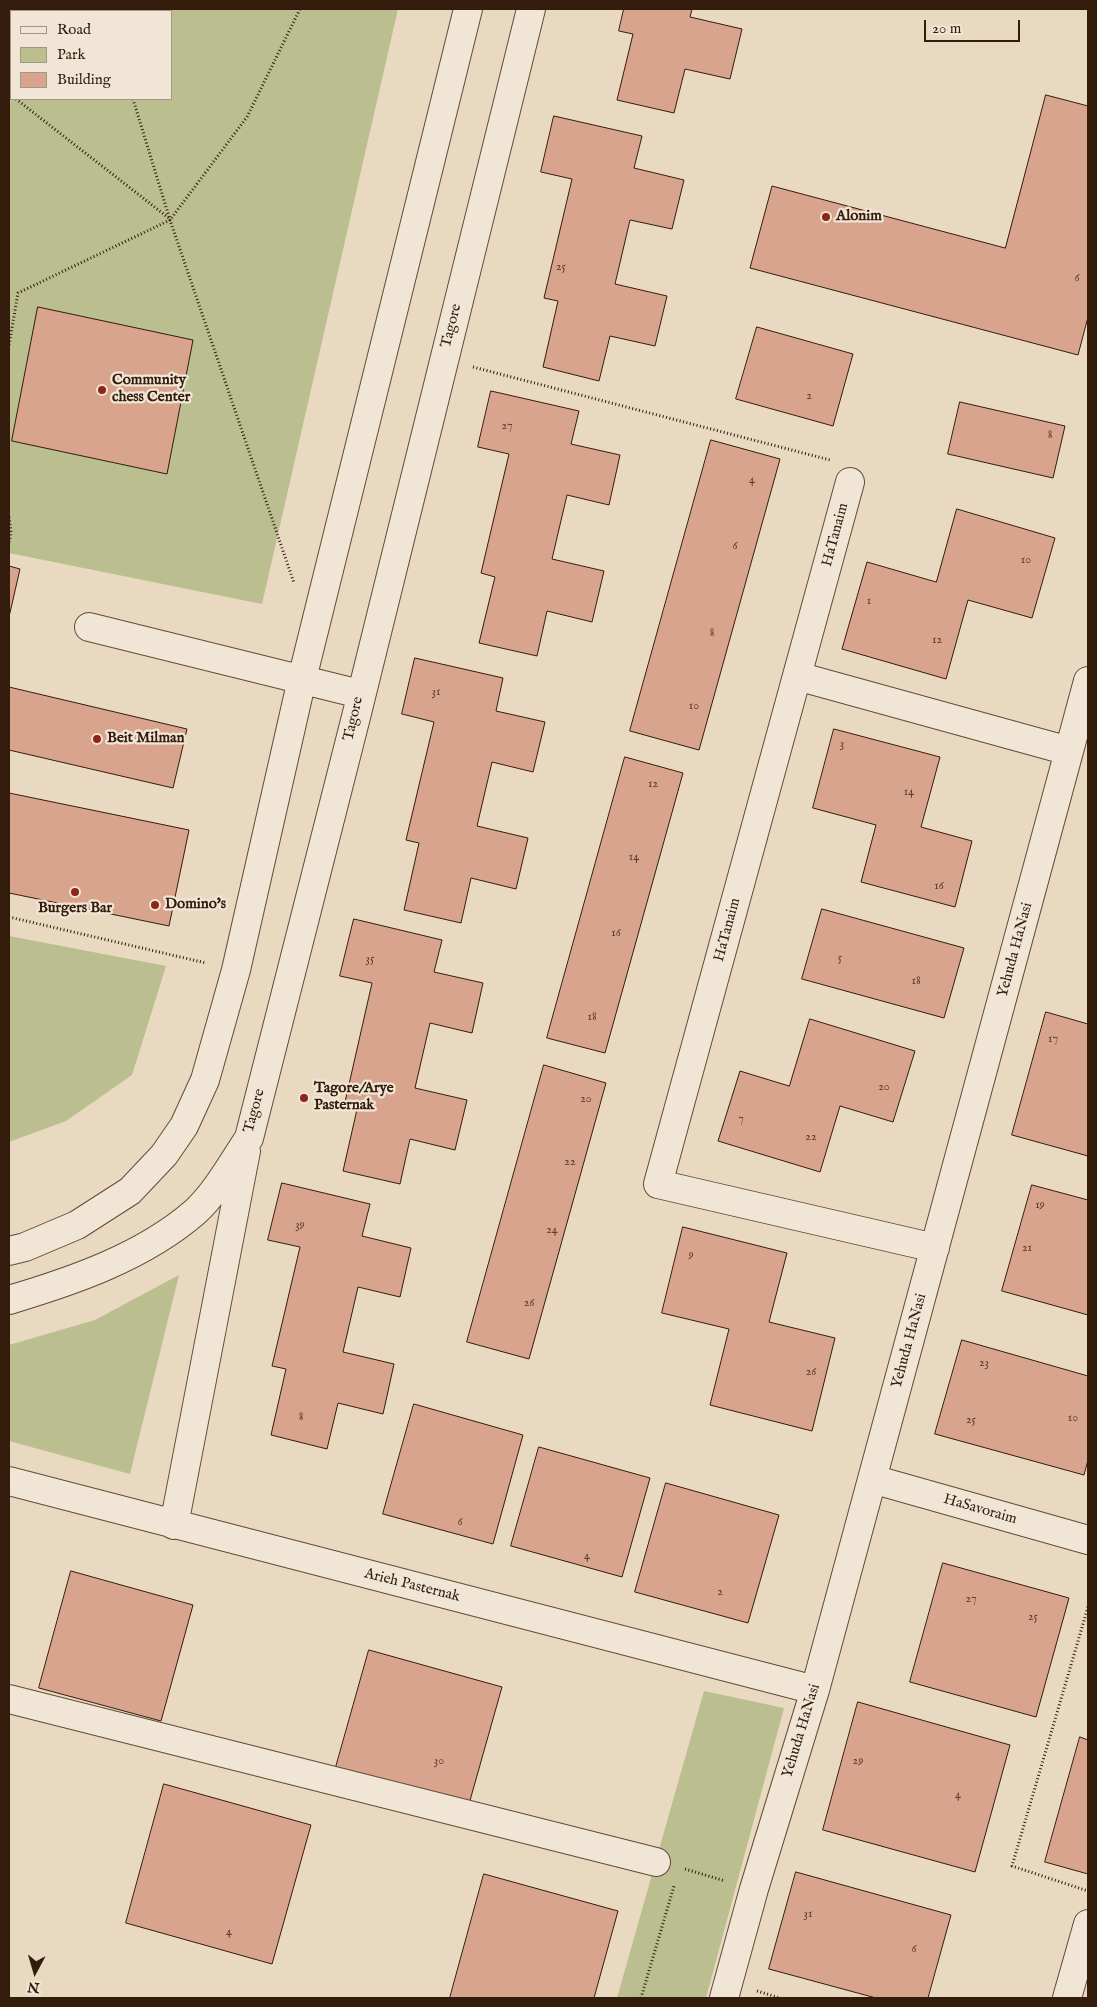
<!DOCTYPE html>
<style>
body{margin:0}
#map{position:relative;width:1097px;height:2007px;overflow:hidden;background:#e9d9c0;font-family:"IM FELL English",serif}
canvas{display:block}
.frame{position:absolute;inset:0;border:10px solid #331c0c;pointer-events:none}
.legend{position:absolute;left:10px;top:10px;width:162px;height:90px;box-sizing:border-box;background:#f1e6d6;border:1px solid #a59585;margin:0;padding:6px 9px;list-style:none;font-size:15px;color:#331c0c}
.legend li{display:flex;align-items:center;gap:10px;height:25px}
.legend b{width:25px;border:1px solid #a59585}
.north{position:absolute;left:10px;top:1947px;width:50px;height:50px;-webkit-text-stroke:4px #f1e6d6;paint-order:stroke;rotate:186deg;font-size:14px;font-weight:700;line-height:20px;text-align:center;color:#331c0c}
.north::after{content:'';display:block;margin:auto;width:18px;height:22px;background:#331c0c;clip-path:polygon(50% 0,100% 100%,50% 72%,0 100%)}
.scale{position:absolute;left:924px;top:20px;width:96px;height:22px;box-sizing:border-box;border:2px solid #331c0c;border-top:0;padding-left:6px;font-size:15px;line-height:18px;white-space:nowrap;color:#331c0c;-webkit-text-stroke:4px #f1e6d6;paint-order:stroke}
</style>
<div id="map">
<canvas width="1097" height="2007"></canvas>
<div class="frame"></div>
<ul class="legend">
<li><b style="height:6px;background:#f1e6d6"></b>Road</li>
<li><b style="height:14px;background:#bbbe8f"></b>Park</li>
<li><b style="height:14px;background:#d8a48e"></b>Building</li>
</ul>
<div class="north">N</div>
<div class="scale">20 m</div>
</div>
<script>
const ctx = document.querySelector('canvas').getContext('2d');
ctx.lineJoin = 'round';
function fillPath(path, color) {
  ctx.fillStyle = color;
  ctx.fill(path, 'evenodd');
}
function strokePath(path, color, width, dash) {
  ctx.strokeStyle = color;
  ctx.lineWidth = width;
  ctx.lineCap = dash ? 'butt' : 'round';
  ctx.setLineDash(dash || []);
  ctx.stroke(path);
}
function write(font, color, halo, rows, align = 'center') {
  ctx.font = font + ' "IM FELL English",serif';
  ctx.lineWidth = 4.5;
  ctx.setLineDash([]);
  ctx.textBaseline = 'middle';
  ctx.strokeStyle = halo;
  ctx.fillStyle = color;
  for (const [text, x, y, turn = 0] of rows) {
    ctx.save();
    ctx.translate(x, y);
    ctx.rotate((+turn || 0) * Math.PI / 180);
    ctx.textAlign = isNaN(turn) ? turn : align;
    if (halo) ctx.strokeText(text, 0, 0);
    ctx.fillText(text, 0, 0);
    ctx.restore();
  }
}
fillPath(new Path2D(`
 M91,9H398L262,604L9,553V40H11V99H171V11H91Z
 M9,936L166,966L132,1075L66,1121L9,1142Z
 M179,1275L130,1474L9,1441V1345L95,1320Z
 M704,1691L784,1708L706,1998H617Z`), '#bbbe8f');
const building = new Path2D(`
 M9,9H48L11,11V14L9,15Z
 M624,9H692L690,17L742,29L730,79L685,69L674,113L617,100L633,34L619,31Z
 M1046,95L1088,106V317L1078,355L750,268L772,186L1005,248Z
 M554,116L642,136L634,168L684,180L672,229L630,220L615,284L667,296L655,346L610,336L599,381L543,367L558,301L544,298L572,179L541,172Z
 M38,307L193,340L167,474L12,441Z
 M757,327L853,354L833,426L736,399Z
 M491,391L579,411L571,444L620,455L609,505L567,495L552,559L604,571L592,622L547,611L537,656L479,643L495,577L481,573L509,454L478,447Z
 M960,402L1065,426L1053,478L948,454Z
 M711,440L780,459L699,750L630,731Z
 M957,509L1055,538L1032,618L968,600L946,679L842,649L867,562L936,582Z
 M9,566L20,569L9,617Z
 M415,658L503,678L496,711L545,722L533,772L492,762L477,826L528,838L516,889L471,878L461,923L404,910L419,843L406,840L434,722L402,714Z
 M9,687L187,729L173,788L9,750Z
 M834,729L940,757L921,827L972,841L955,907L861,882L876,825L813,808Z
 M625,757L683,773L605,1053L547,1038Z
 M9,793L189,830L169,926L9,893Z
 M822,909L964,948L944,1018L802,979Z
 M354,919L442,940L434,972L483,983L472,1033L430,1023L415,1088L467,1100L455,1150L410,1139L400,1184L343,1171L358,1105L345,1102L372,983L340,976Z
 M1046,1012L1088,1024V1156L1012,1135Z
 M810,1019L915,1051L893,1122L840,1106L820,1172L718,1141L740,1071L789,1086Z
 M544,1065L606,1083L529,1359L467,1342Z
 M282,1183L370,1204L362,1236L411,1248L400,1297L358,1287L343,1352L394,1364L383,1414L338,1403L327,1449L271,1435L286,1369L272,1366L300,1247L268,1240Z
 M1032,1185L1088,1200V1315L1002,1291Z
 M683,1227L787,1253L769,1322L835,1338L812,1431L710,1405L729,1329L662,1313Z
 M962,1340L1088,1376V1460L1084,1475L935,1434Z
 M414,1404L523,1435L493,1544L383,1514Z
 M539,1447L650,1478L622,1577L511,1546Z
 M666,1483L779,1515L748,1623L635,1592Z
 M943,1563L1069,1598L1036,1717L910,1682Z
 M71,1571L193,1605L161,1721L39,1688Z
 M369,1650L502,1687L469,1804L336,1767Z
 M858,1702L1010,1745L975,1872L823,1830Z
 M1080,1737L1088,1740V1874L1045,1862Z
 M164,1784L311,1825L272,1964L126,1923Z
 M796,1872L951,1915L928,1998H876L769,1969Z
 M484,1874L618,1911L594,1998H450Z`);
fillPath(building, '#d8a48e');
strokePath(building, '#331c0c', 1);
const minor = new Path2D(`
 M850,482L658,1184L935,1248
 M89,627L360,694
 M797,676L1069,751
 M9,1251L25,1247L77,1225L130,1191L164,1155L184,1126L205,1080L236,970L302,679L468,9
 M9,1300C73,1281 143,1257 195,1212C216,1193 233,1162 249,1138L357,713L531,9
 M872,1479L1088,1540
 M9,1481L815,1690
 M174,1525L246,1151
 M9,1699L656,1862
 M724,1998L754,1889L815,1690L1088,681
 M1067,1998L1088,1924`);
strokePath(minor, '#604b39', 30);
strokePath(new Path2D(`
 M106,9L107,11
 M9,93L11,95
 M16,99L170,219
 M133,99L170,220L294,583
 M9,345L18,293L170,220L247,117L300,9
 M473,367L830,460
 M9,517L11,532L9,543
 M9,917L206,963
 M1088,1607L1012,1866L1088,1891
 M685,1869L725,1881
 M757,1991L780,1998
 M641,1998L674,1886`), '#331c0c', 3, [1, 2.5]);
strokePath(minor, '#f1e6d6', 28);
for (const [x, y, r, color] of [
 [826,217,5,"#8f2418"],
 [102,390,5,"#8f2418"],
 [97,739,5,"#8f2418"],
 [75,892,5,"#8f2418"],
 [155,905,5,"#8f2418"],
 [304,1098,5,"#8f2418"]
]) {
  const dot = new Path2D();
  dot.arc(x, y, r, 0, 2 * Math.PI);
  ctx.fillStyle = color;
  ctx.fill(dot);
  strokePath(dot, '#f1e6d6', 2);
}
write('12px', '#5c3e2c', null, [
 ["25",561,268],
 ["6",1077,279],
 ["2",809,397],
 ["27",507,427],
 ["8",1050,436],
 ["4",752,481],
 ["6",735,547],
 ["10",1026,561],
 ["1",869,602],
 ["8",712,634],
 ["12",937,641],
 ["31",436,693],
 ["10",694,707],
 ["3",842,745],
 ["12",653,785],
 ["14",909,793],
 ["14",634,858],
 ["16",939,887],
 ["16",616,934],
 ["5",840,959],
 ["35",370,960],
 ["18",916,982],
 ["18",592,1018],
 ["17",1053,1040],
 ["20",884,1088],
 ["20",586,1100],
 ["7",741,1120],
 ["22",811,1138],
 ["22",570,1163],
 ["19",1040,1206],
 ["39",300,1226],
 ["24",552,1231],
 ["21",1027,1249],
 ["9",691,1256],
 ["26",529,1304],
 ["23",984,1364],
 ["26",811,1373],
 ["8",301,1418],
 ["10",1073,1419],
 ["25",971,1421],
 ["6",460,1523],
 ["4",587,1557],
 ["2",720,1593],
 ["27",971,1600],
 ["25",1033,1618],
 ["30",439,1762],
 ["29",858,1762],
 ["4",958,1796],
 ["31",808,1915],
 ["4",229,1933],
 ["6",914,1950]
]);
write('bold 15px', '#331c0c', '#f1e6d6', [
 ["Alonim",836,217],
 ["Community",112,381],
 ["chess Center",112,398],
 ["Beit Milman",107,739],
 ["Domino's",165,905],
 ["Burgers Bar",75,909,"center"],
 ["Tagore/Arye",314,1089],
 ["Pasternak",314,1106]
], 'left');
write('15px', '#331c0c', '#f1e6d6', [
 ["Tagore",452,326,-76],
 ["HaTanaim",836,535,-75],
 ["Tagore",354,719,-77],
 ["HaTanaim",728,930,-75],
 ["Yehuda HaNasi",1016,950,-75],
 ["Tagore",255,1111,-75],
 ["Yehuda HaNasi",910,1341,-75],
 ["HaSavoraim",980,1510,16],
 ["Arieh Pasternak",412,1586,14],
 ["Yehuda HaNasi",802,1731,-73]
]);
</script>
